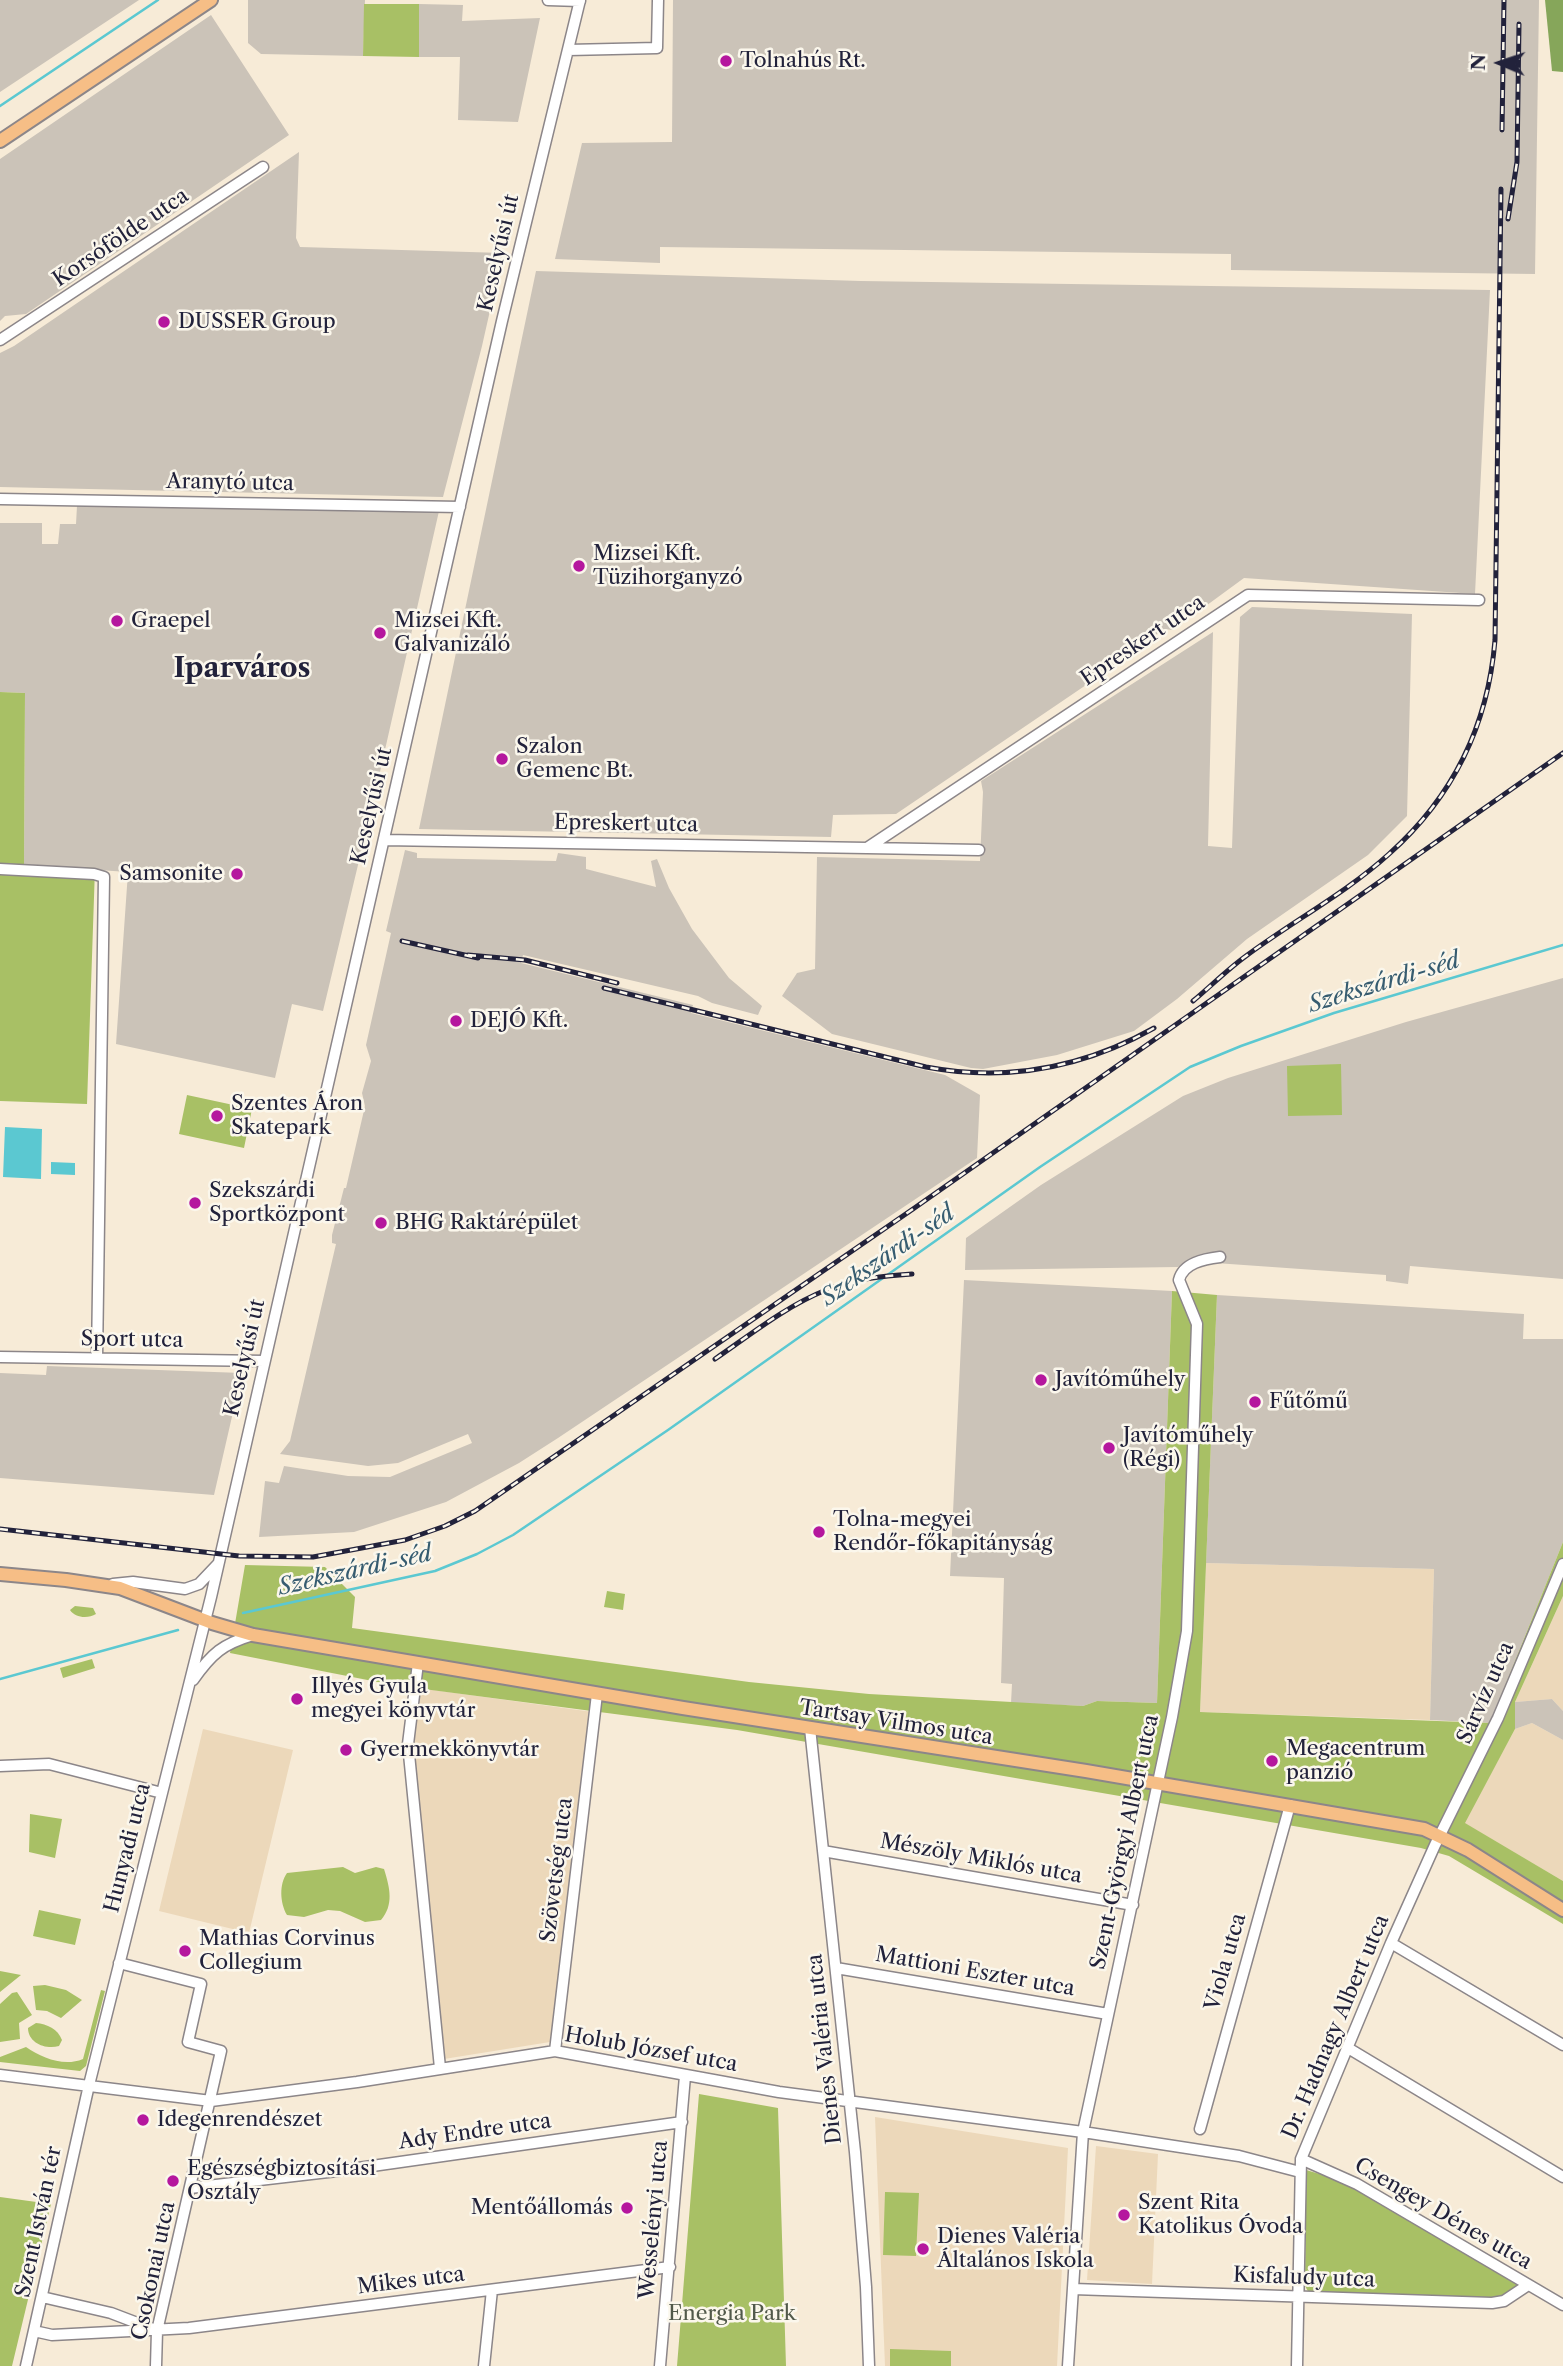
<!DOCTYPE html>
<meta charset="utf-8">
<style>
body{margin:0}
#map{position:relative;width:1563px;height:2366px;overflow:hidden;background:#f7ebd7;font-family:"Libre Caslon Text",serif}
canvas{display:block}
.north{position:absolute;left:1465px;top:28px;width:70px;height:70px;-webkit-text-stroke:5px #fbf7ec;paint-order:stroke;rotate:272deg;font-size:19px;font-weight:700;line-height:28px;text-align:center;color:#22223b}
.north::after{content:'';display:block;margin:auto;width:24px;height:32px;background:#22223b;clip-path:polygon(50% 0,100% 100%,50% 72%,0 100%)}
</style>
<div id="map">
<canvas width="1563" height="2366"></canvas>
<div class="north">N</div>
</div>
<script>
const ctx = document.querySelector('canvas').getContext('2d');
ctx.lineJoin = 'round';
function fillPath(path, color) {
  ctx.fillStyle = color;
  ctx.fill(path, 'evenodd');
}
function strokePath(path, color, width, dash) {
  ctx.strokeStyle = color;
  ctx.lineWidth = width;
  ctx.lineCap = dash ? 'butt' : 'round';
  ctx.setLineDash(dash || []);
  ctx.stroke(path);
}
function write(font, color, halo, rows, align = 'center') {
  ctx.font = font + ' "Libre Caslon Text",serif';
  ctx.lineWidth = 5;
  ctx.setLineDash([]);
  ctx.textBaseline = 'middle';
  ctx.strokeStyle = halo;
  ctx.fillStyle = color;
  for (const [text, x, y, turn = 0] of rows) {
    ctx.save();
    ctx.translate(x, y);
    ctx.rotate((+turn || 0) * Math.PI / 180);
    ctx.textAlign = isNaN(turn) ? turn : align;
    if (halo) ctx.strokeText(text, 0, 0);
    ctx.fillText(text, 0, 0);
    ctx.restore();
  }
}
fillPath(new Path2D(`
 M1206,1563L1434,1569L1430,1720L1200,1712Z
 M1563,1596V1711L1552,1699L1515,1702Z
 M419,1688L593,1712L550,2042L444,2059L412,1739Z
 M1532,1723L1563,1740V1881L1464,1823L1515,1729Z
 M203,1729L293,1750L249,1933L159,1911Z
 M875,2117L1068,2148L1057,2366H885Z
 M1096,2146L1158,2154L1152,2284L1087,2280Z`), '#ecd8ba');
fillPath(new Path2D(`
 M0,0H139L0,92Z
 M248,0H365L363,56L261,54L248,43Z
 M673,0H1539L1535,274L1231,270V254L660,247V263L555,259L582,143L672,142Z
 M419,4L463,5L462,21L540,18L518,122L458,120L460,57H419Z
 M211,15L289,135L26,314L5,316L0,321V159Z
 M299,152L296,238L300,247L503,253L482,346L443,497L0,487V353L14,346Z
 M536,271L861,281L1490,290L1475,594L1244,578L1173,630L1164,629L1102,674L1090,675L1089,683L896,814L833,815L831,837L419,829Z
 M77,506L439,511L375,794L323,1011L292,1004L275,1078L116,1044L128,872L24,865L25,693L0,692V523H42V544H58L60,524H76Z
 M1252,607L1412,614L1407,816L1368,855L1247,939L1177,999L1134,1031L1057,1055L983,1069L971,1068L832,1034L782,996L797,973L815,969L817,857L980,861L983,792L981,781L1213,632L1208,846L1232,848L1240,617Z
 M405,850L417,853V858L556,861L558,853L586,857V869L656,887L651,861L657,859L669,888L692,929L729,978L762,1006L758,1015L712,1003L698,996L523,955L521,963L693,1005L691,1013L945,1075L980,1095L977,1158L558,1438L519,1463L446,1502L354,1532L259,1537L265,1481L279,1483L284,1466L348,1476L390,1477L472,1443L468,1434L398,1463L368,1466L280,1454L290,1441L336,1244L332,1243V1235L344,1188H346L365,1106L362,1093L371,1061L366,1045L391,933L386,931Z
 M1563,978V1279L1410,1266L1408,1284L1386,1281V1275L1187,1261L1178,1267L965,1270L966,1238L1041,1185L1183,1096L1228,1078L1406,1022Z
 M964,1280L1172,1291L1157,1703L1097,1701L1083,1706L1011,1703L1012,1684L1001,1683L1004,1578L950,1576Z
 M1217,1295L1524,1314L1523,1339H1563V1542L1490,1723L1430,1720L1434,1569L1206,1563Z
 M47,1366L242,1373L214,1495L0,1478V1373L46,1375Z
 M1552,1699L1563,1711V1740L1532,1723L1515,1729V1702Z`), '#cbc3b8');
fillPath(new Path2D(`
 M364,4H419V57L363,56Z
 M0,692L25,693L24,865L95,868L87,1104L0,1101Z
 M1341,1064L1342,1115L1288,1116L1287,1066Z
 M187,1095L252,1109L244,1148L179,1134Z
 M1172,1291L1217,1295L1200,1712L1490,1723L1563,1542V1596L1515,1702V1729L1465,1823L1563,1881V1924L1449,1856L1421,1848L737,1730L393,1685L230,1653L245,1565L325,1567L355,1597L352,1628L749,1682L869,1694L1083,1706L1097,1701L1157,1703Z
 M607,1591L625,1594L623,1610L604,1607Z
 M75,1606L93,1608L96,1614C88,1619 75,1618 70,1610Z
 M92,1659L95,1668L63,1678L60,1668Z
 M30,1814L62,1819L55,1858L29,1852Z
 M343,1867L355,1873L376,1867L384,1869C390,1888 394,1905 381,1920L365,1922L340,1911L328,1910L304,1917L287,1915C280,1903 279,1884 287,1873Z
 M39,1910L81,1919L75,1945L33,1936Z
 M0,1971L21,1975L0,1992Z
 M45,1985L66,1990L82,2000L61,2018L47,2011L36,2010L33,1986Z
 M101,1990L105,1991L86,2066L80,2071L0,2062V2057L26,2047C42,2058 64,2067 83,2059Z
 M17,1992L32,2015L19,2023L20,2039L0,2042V2004L12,1993Z
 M36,2023C47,2024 58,2029 62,2040L59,2046C46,2050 28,2043 28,2028Z
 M699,2094L778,2108L786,2366H677Z
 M1306,2170L1337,2179L1364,2192L1522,2285L1500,2298L1309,2293L1305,2286Z
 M885,2192L919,2193L916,2256L883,2255Z
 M0,2197L51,2204L12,2366H0Z
 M890,2349L951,2351V2366H890Z`), '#a8c065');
fillPath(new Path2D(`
 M1545,0H1563V72L1552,71Z`), '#86a65a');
fillPath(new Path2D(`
 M5,1127L42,1129L41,1179L3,1177Z
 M51,1162L75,1163V1175L51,1174Z`), '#5bc8d1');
strokePath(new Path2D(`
 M0,106L158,0
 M243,1613L435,1571L477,1554L513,1535L668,1430L1040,1167L1190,1067L1241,1046L1334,1013L1563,945
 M0,1679L178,1630`), '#5bc8d1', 2.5);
const minor = new Path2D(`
 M548,0L580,1
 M568,50L657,48L658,0
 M0,340L263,167
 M0,499L460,507
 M384,840L867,848L1248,595L1479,600
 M867,848L979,850
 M0,869L94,874L104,877L97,1358
 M0,1357L264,1361
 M113,1584L133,1582L185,1589L199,1584L218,1564
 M418,1663L408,1744L440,2068
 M193,1680C212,1653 223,1644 253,1635
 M810,1728L855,2152L866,2287L869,2366
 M0,1766L49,1764L162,1793
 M823,1851L1133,1905
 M1391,1943L1563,2045
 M119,1963L201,1984L188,2042L221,2051L157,2331L156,2366
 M836,1968L1108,2014
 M1348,2048L1563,2177
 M555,2051L597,1694
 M0,2075L211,2101L357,2082L555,2051L779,2092L1083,2132L1239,2156L1300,2172
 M1200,2129L1290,1805
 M1301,2159L1357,2184L1563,2305
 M190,2188L337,2171L682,2122
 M1073,2289L1492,2303L1504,2301L1528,2285
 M42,2297L111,2313L153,2329
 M34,2331L52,2335L189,2328L670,2267
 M26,2366L89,2085L211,1597L502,321L580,0
 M484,2366L492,2290
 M660,2366L685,2076
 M1068,2366L1083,2132L1172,1717L1187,1631L1197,1324L1179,1280C1183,1263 1204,1259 1220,1257
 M1297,2366L1301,2159L1391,1943L1435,1845L1498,1718L1563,1564`);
const major = new Path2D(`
 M0,141L211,0
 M0,1574L66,1580L120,1588L212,1623L253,1635L683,1708L1086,1771L1424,1829L1468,1850L1563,1910`);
strokePath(minor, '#8c8689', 13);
strokePath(major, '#8c8689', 16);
strokePath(minor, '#fff', 10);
strokePath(major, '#f6be86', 12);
const rail = new Path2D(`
 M1502,130L1504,0
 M1508,219L1517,162L1519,24
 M402,941L478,958
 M468,955L525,960L617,983
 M604,988L926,1067C1007,1082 1083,1068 1154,1028
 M1193,1001C1211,986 1228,969 1246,956C1293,921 1346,893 1389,854C1453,797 1488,726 1495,640L1501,189
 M715,1359C750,1335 786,1306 826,1290C853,1279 884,1276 912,1274
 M0,1529L239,1556L313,1557L405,1540L445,1526L475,1511L913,1209L1563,753`);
strokePath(rail, '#22223b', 5);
strokePath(rail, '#fbf7ec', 2.5, [8]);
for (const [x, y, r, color] of [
 [726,61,7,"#b5179e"],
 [164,322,7,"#b5179e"],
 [579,566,7,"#b5179e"],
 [117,621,7,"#b5179e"],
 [380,633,7,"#b5179e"],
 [502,759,7,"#b5179e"],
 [237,874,7,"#b5179e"],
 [456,1021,7,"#b5179e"],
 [217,1116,7,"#b5179e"],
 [195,1203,7,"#b5179e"],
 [381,1223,7,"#b5179e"],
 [1041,1380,7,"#b5179e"],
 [1255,1402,7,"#b5179e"],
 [1109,1448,7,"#b5179e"],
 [819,1532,7,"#b5179e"],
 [297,1699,7,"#b5179e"],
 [346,1750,7,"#b5179e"],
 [1272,1761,7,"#b5179e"],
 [185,1951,7,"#b5179e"],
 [143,2120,7,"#b5179e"],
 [173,2181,7,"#b5179e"],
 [627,2208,7,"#b5179e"],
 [1124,2215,7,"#b5179e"],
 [923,2249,7,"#b5179e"]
]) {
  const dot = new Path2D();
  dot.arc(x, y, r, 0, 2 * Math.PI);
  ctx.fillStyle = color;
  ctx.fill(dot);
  strokePath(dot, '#fbf7ec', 2.5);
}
write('21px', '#22223b', '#fbf7ec', [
 ["Tolnahús Rt.",740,61],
 ["DUSSER Group",178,322],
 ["Mizsei Kft.",593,554],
 ["Tüzihorganyzó",593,578],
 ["Graepel",131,621],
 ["Mizsei Kft.",394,621],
 ["Galvanizáló",394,645],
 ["Szalon",516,747],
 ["Gemenc Bt.",516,771],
 ["Samsonite",223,874,"right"],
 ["DEJÓ Kft.",470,1021],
 ["Szentes Áron",231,1104],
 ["Skatepark",231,1128],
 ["Szekszárdi",209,1191],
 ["Sportközpont",209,1215],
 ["BHG Raktárépület",395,1223],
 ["Javítóműhely",1055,1380],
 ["Fűtőmű",1269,1402],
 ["Javítóműhely",1123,1436],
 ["(Régi)",1123,1460],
 ["Tolna-megyei",833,1520],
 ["Rendőr-főkapitányság",833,1544],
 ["Illyés Gyula",311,1687],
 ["megyei könyvtár",311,1711],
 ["Megacentrum",1286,1749],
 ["panzió",1286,1773],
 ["Gyermekkönyvtár",360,1750],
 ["Mathias Corvinus",199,1939],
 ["Collegium",199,1963],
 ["Idegenrendészet",157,2120],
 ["Egészségbiztosítási",187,2169],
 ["Osztály",187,2193],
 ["Szent Rita",1138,2203],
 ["Katolikus Óvoda",1138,2227],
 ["Mentőállomás",613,2208,"right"],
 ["Dienes Valéria",937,2237],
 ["Általános Iskola",937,2261]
], 'left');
write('21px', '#22223b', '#fbf7ec', [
 ["Korsófölde utca",121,238,-34],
 ["Keselyűsi út",499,253,-77],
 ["Aranytó utca",230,483,1],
 ["Epreskert utca",1143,641,-34],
 ["Keselyűsi út",372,806,-77],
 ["Epreskert utca",626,824,1],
 ["Sport utca",132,1340,1],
 ["Keselyűsi út",245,1358,-77],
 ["Sárvíz utca",1486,1693,-66],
 ["Tartsay Vilmos utca",896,1723,9],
 ["Szent-Györgyi Albert utca",1125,1842,-78],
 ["Hunyadi utca",128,1848,-76],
 ["Mészöly Miklós utca",981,1859,10],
 ["Szövetség utca",557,1870,-83],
 ["Viola utca",1226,1962,-74],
 ["Mattioni Eszter utca",975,1972,10],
 ["Dr. Hadnagy Albert utca",1336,2027,-67],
 ["Dienes Valéria utca",825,2049,-96],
 ["Holub József utca",651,2050,10],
 ["Ady Endre utca",475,2132,-8],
 ["Csengey Dénes utca",1443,2214,30],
 ["Wesselényi utca",654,2220,-85],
 ["Szent István tér",39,2222,-78],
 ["Csokonai utca",154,2271,-78],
 ["Kisfaludy utca",1304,2278,2],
 ["Mikes utca",411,2281,-7]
]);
write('21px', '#51594a', '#fbf7ec', [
 ["Energia Park",732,2314]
]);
write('italic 23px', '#365c70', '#fbf7ec', [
 ["Szekszárdi-séd",1384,983,-17],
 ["Szekszárdi-séd",888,1256,-35],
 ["Szekszárdi-séd",355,1571,-13]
]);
write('bold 28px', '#22223b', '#fbf7ec', [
 ["Iparváros",242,669]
]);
</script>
